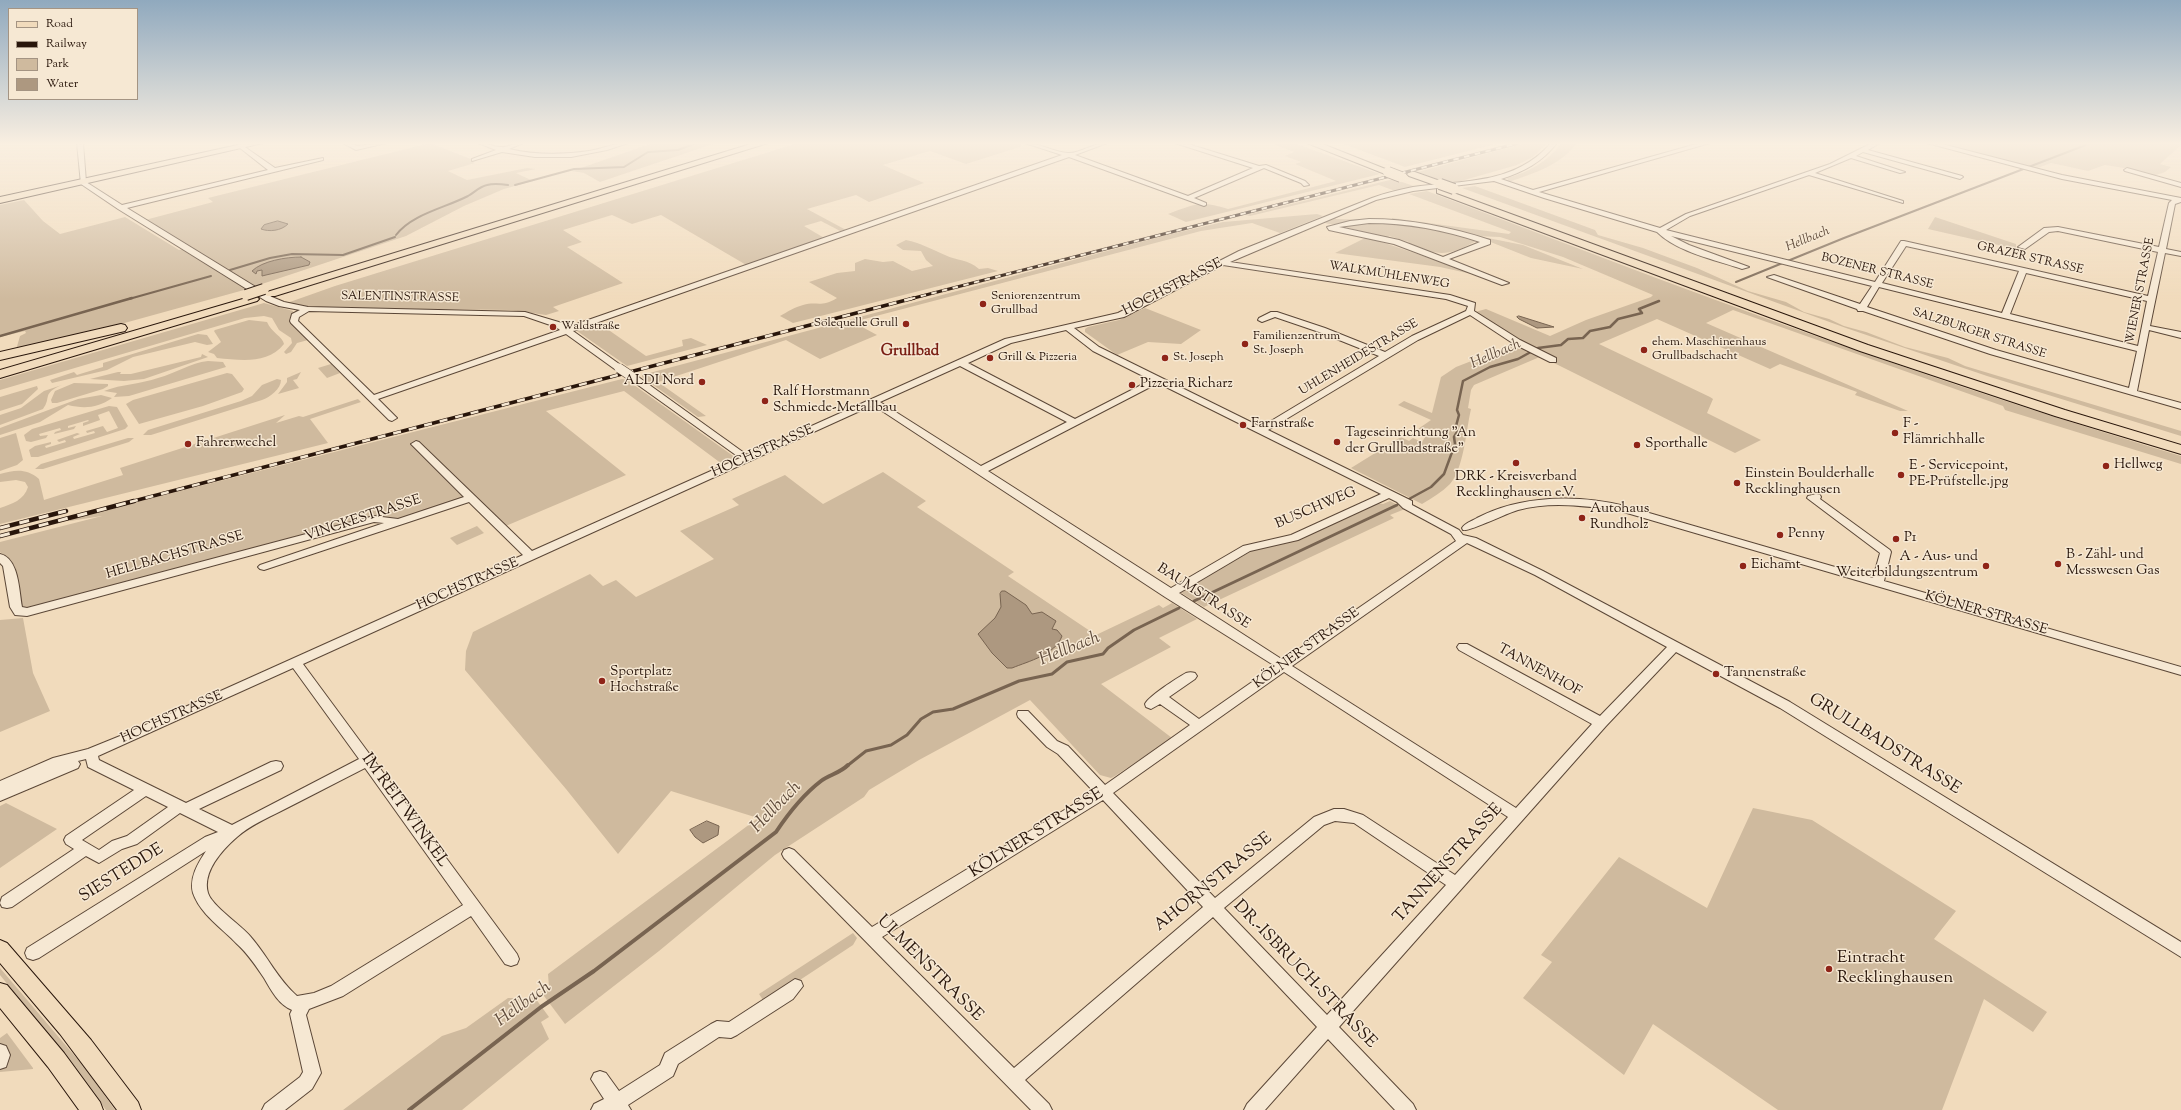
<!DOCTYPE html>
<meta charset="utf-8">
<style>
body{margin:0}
#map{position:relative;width:2181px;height:1110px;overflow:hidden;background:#f1dbbc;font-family:"Sorts Mill Goudy",serif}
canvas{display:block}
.legend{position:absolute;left:8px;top:8px;width:130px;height:92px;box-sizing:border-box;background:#f6e8d3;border:1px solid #a49483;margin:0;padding:5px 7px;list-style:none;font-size:12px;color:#29160b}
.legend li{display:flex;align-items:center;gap:8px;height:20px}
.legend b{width:20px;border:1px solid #a49483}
</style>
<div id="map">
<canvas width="2181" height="1110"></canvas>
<ul class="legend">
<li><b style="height:5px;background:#f1dbbc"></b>Road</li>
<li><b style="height:5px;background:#29160b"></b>Railway</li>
<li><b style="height:11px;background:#cfba9e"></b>Park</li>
<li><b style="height:11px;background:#ad9880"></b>Water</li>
</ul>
</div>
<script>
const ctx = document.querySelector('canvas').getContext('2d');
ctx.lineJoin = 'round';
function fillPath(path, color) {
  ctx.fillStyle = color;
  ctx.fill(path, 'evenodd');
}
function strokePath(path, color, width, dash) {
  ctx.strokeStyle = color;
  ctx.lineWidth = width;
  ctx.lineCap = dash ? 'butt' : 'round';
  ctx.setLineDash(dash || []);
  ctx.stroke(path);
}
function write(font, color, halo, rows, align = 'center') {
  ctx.font = font + ' "Sorts Mill Goudy",serif';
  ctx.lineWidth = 3;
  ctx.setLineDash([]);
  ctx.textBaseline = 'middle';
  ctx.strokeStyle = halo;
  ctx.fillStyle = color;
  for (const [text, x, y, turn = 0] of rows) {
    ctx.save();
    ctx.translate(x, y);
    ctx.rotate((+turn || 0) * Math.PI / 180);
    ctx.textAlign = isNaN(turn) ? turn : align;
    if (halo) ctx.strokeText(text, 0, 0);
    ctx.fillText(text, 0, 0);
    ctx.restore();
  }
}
fillPath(new Path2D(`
 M430,143L476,161L473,163H475L448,171L467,180L527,168L536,169L516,173L533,181L504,189L464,206L406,236L244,290L81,335L16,350L20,336L26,333L25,331L0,337V205L24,200L43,221L60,234L125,217L179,250L189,247L145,220L213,202L208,198Z
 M653,143H716L600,182L584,173L572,171Z
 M798,143H1017L1023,146L966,164L930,151L883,165L924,183L869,202L856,195L807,209L848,231L844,233L821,221L804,226L826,239L748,266L661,215L632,224L612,215L563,230L582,242L567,247L623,283L553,307L559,311L546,315L511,310L334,308L307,307L287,303L335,286Z
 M1271,143H1294L1380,174L1186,222L1168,214C1195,204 1200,200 1228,209L1336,181L1295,164L1301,162L1285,156L1294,152Z
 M1341,143H1500L1405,167Z
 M1526,143H1547L1533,157L1517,165L1461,181L1448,183L1418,172Z
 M1562,143H1577C1560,166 1534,173 1509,182L1507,178C1529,172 1547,162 1562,143Z
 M1935,143H2181V145L2160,164L2171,167L2165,172L2153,176L2130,169L2105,165L2088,171L2051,163L2035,169Z
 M1394,179L1419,188L1395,191L1379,185L1250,216L1246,215Z
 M1475,186L1595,230L1598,235L1643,248L1697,268L1748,291L1786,302L1804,312L1829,319L1844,326L1866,332L1905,347L1948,358L1965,366L2181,431V436L1987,376L1846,328L1462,188Z
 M1427,191C1580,249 1732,308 1887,361C1984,395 2082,426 2181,456V464L2005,410L2003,406L1733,310L1706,323L1908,411H1900L1855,395L1857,392L1780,364L1770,369L1657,319L1599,344L1710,397L1713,399L1707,413L1761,440L1735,453L1554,363L1552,362L1556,360L1528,347L1475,312L1486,309L1550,336L1586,320L1651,297L1653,295L1563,257L1500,237L1473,236L1448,229L1365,220C1354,220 1331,228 1324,222L1350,211L1335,219L1392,220V218L1509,234L1511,232L1409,194Z
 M1317,214L1323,216L1280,233L1252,223L1201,231L853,322L877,335L820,359L786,340L658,382L706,416L698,417L642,377V375L1167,235L1223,222Z
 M1935,217L2016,244V249L1928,229Z
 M1369,222C1395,224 1455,227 1476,241C1445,258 1439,255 1407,244L1409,242L1389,236L1387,238L1344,227L1345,225Z
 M1367,237L1485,277L1440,267L1335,253Z
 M1488,238L1523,245L1583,269L1531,258L1483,239Z
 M906,240C921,243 931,249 945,255C957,261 968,259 979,269L988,268L998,271L793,323L780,316C787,312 795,307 803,305C817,301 821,308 837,298L809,282L837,273L855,271V263L865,259L883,262L893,261L912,271L933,266L926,260L921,251L903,250L896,245Z
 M264,303L293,311L291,322L308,340L297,343L291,352L286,354L284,352L292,343L291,338L279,330L272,318L264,316L245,318L0,390V380Z
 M1145,308L1201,330L1181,344L1148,342L1117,355L1085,332V329L1088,327L1119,320Z
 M249,320L267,322C271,332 283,337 284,344C267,365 240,360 217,358L214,354L208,352L221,342L214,331L215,330Z
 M600,324L646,356L683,346L682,340L691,338L707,345L627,366L577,331Z
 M198,334L207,335L213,344L207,345L195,342L133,357L107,370L52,383L50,380L74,372L77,375L80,374L103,367V363Z
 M1510,346L1525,348L1542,356L1474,385L1471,390L1468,408L1471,409C1466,430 1464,468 1450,484C1442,492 1432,498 1422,504L1351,468L1401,437L1409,441L1413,438L1422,442L1427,434L1418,429L1431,420L1398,405L1404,401L1432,413L1441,377L1456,367Z
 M202,354L208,357L144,379L124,381L90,379L118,372H121L120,374H131L201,357Z
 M208,361L223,362L226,367L129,396L114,397L117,393L104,391C122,384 141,384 158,378C176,373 190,363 208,361Z
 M331,364L340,373L327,378L318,368Z
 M301,372L297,379L293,380L299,388L278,394L287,382V378Z
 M227,373L232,374L244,389L242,392L203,406L139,424L126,404L133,400Z
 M277,379L281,380C281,389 270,397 262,400L151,435H143L148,430L241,401L252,396L262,385Z
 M622,379L627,380L736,458L722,464L624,391L546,411L626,475L501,528L471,498L399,522L374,519L23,613L12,564L0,552V542L102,516L70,521V519Z
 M74,383L108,384V386L103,389L57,403H52L51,400L55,391Z
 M62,385C41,394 52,397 43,409L0,425V415L21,408L44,391Z
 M37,386L38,389L22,404L0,411V397Z
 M101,395L112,398C98,408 84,409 68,405L40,422L0,435V428L78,399Z
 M358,399L361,402L310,419L328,443L0,524V508C12,504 24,500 28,487L25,482L16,480L0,482V474C15,470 26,468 39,479L44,500L123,475L120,468L285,415L276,423L299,416L303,417Z
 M109,406L117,407L128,426L125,429L38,457H31L29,450L35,446L51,442V444L45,446L46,448L66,442L65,440L59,442L57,440L77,433L80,434L73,437L74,439L95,433L94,431L87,433L86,431L103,426L107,432L118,428L109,411L98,415L100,420L83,426V423L89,421L88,420L68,426V428L76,426L74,429L54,434L55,432L61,430L60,428L39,434L40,436L48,435L46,438L31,442L26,441L24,435L32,429Z
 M16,433L23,460L17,465L0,471V438Z
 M128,438H134L129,442L43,469H35L41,464Z
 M883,472L926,501L917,507L1014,572L1008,576L1096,635L1159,605L1163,608L1172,603L1197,619L1159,638L1171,647L1101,684L1172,738L1115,776L1111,778L1100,775L1030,700L919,760L869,790L864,797L775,855L659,951L565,1024L541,992L549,987L548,974L758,818L671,791L618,854L566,789L465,670L466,651L473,632L590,574L603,586L616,580L636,597L714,559L680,531L739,505L732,499L785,475L823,504Z
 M1390,501L1405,509L1390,515L1394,518L1204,607L1180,592L1251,551L1296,541L1377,503L1383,504Z
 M477,526L484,533L457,545L450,538Z
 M23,618L33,673L50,711L0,732V620Z
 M6,803L57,829L0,868V806Z
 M1753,808L1812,820L1956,911L1934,939L2047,1012L2033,1032L1984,999L1942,1110H1778L1653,1024L1624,1075L1523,998L1552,962L1541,955L1619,857L1707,908Z
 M853,933L857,938L853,945L765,1003L759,994Z
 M0,968L85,1068L115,1110H106L64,1054L0,975Z
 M533,995L549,1017L541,1022L549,1039L462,1110H343L442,1036L466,1028L508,998H519L523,1003Z
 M7,1033L33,1068V1069L0,1072V1038Z`), '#cfba9e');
const water = new Path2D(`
 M278,221L288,224C281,231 269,232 261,229L264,225Z
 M301,257L310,262L309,265L266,275L262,276V270L257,271L256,274L252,271C262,261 286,257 301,257Z
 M1519,316L1554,327L1537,328L1519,319L1517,317Z
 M1002,591H1005L1026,605L1032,614L1042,612L1056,621L1052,629L1057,630L1062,636C1055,655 1029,661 1012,668H1007L992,653L978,634L995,618L1001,607L1000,594Z
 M707,821L719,826L718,835L703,843L695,837L690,830Z`);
fillPath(water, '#ad9880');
strokePath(water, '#786451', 1);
strokePath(new Path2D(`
 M515,185L574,169L624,167L648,152L678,150L696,143
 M396,235C412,214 445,208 468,196C475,192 479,187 487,185C494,183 501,184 508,185
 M230,270L270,258L292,254L343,255L395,237
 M1736,282L1844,238L2091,143
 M129,299L211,276`), '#786451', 2);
strokePath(new Path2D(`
 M0,336L132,298
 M1409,499L1431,487L1444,474L1455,444L1454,437L1457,432L1456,426L1459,415L1457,410L1463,381L1490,367L1518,359L1538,348L1561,345L1568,339L1583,338L1590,331L1610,327L1618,319L1642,313L1639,309L1659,301`), '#786451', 2.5);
strokePath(new Path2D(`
 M1194,601L1397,505
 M847,766L866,751L891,745L907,735L921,719L933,712L953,709L1019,681L1052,674L1067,662L1103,654L1108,648L1134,630L1179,608`), '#786451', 3);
strokePath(new Path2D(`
 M409,1110L541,1007L594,971L776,832C788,814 804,794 821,781C829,775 840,773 848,765`), '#786451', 4);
const minor = new Path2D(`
 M77,143H83L86,182L122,205L268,170L240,148V146L242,145L275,168L323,158V160L127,208L272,297L284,302L308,307L525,312L562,323L568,327L1062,155L1025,143C1041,143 1053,152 1068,153C1078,154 1093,143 1107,143L1075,155L1188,196L1253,168L1175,143H1185L1259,166L1266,165L1305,181L1309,185L1304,186L1301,183L1264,168L1194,198L1206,203V205L1204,206L1069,157L573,331L622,366V370H616L566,334L378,399L397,418L392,421L389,420L291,323L290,321L292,314L300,310L279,306L266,301L118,209L81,184ZM309,311L524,316L556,327L560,330L374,395L298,321L299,317Z
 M343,143H351L357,146L386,143L356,150Z
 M478,143C487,143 493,147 501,147C506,148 515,143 523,143L509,149C535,155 562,155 589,151C602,149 614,143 628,143L607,150L571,157H535L502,152L472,161V159L496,150Z
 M1551,143H1557C1542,162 1524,172 1501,179L1533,190L1700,143H1710L1539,192L1660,228L1686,214L1830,164L1872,143H1880L1868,150L1962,176L1963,177L1960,179L1863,152L1856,156L1905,172L1900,173L1851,158L1815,173L1903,201V203L1809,175L1690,216L1666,230L1875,282L1901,241H1904L2148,296L2158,252L2058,231L2049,232L2025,249L2018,247L2044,228L2058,227L2159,247L2169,203L2172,200L2062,179L1927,143H1938L2062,175L2181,198V202L2175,204L2166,249L2181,252V256L2165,253L2150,326L2181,332V338L2149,330L2137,391L2181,403V409L1990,354L1863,311H1858L1857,309L1767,277L1774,275L1860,304L1872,286L1671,236L1689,245L1749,267L1742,269C1716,260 1677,252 1657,232L1544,198L1494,181L1413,191L1376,200L1230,262L1450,295L1475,303L1474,311L1520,340L1556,358V362H1550L1514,344L1470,315L1418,340L1268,430L1412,501V505L1459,530L1463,535L1476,538L1543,571L1790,702L2181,942V957L1780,708L1676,652L1606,726L1339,1027L1413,1104L1416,1110H1395L1328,1039L1265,1110H1244L1247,1104L1317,1027L1213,917L1025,1080L1049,1104L1052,1110H1031L784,858L782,854L784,850L789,848L794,850L872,927L1094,792L1058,754L1047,747L1018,717L1017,714L1018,711H1028L1057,741L1068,746L1105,785L1190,725L1160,704L1151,709L1146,707L1145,704C1149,696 1177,678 1186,673C1189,672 1192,672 1195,673L1197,676L1195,679L1169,697L1199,719L1275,666L1165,597L873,405L303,664L517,954L519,959L517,964L511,966L505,964L471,916L343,996L309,1009L306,1015L321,1073L312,1089L285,1110H262L265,1104L300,1077L303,1072L290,1014L292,1010C278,1004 271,990 264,978C256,966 248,954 237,944C223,929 200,914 193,893C189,878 198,863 206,851L39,958L33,960L27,958L25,953L27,948L205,837L218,832L180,813L137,844L122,849L99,863L86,856L12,907L7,908L2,907L0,903L2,897L74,849L66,844L64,840L66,836L134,790L88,767L86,759L78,761L80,764L78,768L0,801V781L53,758L88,749L125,734L523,555L469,502L264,570L260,569L258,567L260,565L384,523L374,522L27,616L15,615L10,607L3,566L0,563V554C19,558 19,591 22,607L27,608L374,516L398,519L464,497L411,444L416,441L419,442L532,551L740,458L631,380V376H637L747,455L1005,339L1118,313L1239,251L1372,198C1385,193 1399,190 1413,187C1463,180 1515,185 1551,143ZM1906,246L2019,271L2002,313L1882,283ZM1223,265L1446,299L1468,306L1466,311L1412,336L1385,352L1325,328L1277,312H1271L1259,318L1258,320L1262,322L1275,317L1319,332L1379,356L1261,427L1099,347L1074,328L1124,317ZM2026,273L2147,301L2138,346L2010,314ZM1879,287L2137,351L2129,388L1996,350L1867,307ZM1066,330L1093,351L1151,380L1075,419L968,363L1011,343ZM960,366L1067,422L981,466L880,402ZM1158,383L1381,494L1291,535L1243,546L1171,588L988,471ZM1389,498L1397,502L1403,508L1451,534L1456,541L1283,660L1179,593L1250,551L1298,540ZM1467,543L1535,575L1667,647L1600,716L1467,644H1459L1457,647L1459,650L1592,724L1516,808L1292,666ZM293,668L359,759L232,825L199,809L281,770L283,766L281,762L276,761L271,762L186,803L99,760L98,756ZM1284,672L1508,817L1455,875L1363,815L1344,809H1334L1314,817L1215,898L1113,793ZM365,768L463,905L331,986L314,993L297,996C278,980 267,955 250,936C241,925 212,906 208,893C202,872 222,850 237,837C249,826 267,818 281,811C309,797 337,782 365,768ZM146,796L168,807L127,836L112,841L99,850L82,840ZM1103,800L1203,907L1014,1068L882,937ZM1335,821L1354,823L1446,885L1327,1015L1224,908L1324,825Z
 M2127,168L2181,183V187L2125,171L2124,170Z
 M1369,219C1411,219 1450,227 1490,240V244L1449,259L1509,283L1502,285L1394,244L1329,230L1327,227L1350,221ZM1369,223C1408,223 1444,230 1480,242L1443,257L1399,240L1339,227Z
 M1816,494L1820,495L1821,497L1820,499L1890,550L1891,552L1884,581L2181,667V675L1620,511C1586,506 1551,501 1518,510C1507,513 1469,532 1463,530L1462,528C1465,523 1472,521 1477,518C1520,495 1578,494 1625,506L1873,578L1880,553L1807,498L1808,496Z
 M795,979L801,981L803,986L793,999L737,1035L731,1038L719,1037L678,1064L673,1076L628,1105L631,1110H591L594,1104L604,1099L591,1079L594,1073L600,1071L606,1073L619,1091L660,1065L665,1053L711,1024L717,1021L729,1022Z
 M0,1044L6,1046L10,1055L6,1067L0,1069Z`);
const major = new Path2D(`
 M247,143H263L0,203V197Z
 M0,940L7,943L91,1040L138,1102L141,1110H117L60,1034L0,963Z
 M0,983L7,985L64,1053L100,1102L103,1110H79L48,1067L0,1008Z`);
const highway = new Path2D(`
 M754,143H768L275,296H267L265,294L267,292Z
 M1307,143H1320L1393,172L1391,174H1385Z
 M1412,171L1443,182L1445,184L1440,187L1409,176L1407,174Z
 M1440,188L1868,345L2065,410L2181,445V454L2055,416L1860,351L1437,193V189Z
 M253,296L257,297L259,299L257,301L0,378V370Z
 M121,324L125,325L127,328L125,331L0,360V352Z`);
strokePath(minor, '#5b4737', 2);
strokePath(major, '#29160b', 2);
strokePath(highway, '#29160b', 2);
fillPath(minor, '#f6e8d3');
fillPath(major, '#f1dbbc');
fillPath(highway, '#f1dbbc');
const railFar2 = new Path2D(`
 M910,299L1519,143`);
const railFar1 = new Path2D(`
 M130,502L914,298`);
const rail = new Path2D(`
 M0,528L66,511
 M0,536L134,501`);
strokePath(railFar2, '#29160b', 3);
strokePath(railFar1, '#29160b', 3.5);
strokePath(rail, '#29160b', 4.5);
strokePath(railFar2, '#f6e8d3', 2, [5.5]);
strokePath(railFar1, '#f6e8d3', 2.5, [8]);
strokePath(rail, '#f6e8d3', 3, [10]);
const minorBridge = new Path2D(`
 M619,368L634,378`);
const highwayBridge = new Path2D(`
 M1388,172L1401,177
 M1440,184L1454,189
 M246,295L264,289`);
strokePath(minorBridge, '#5b4737', 10, []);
strokePath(highwayBridge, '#29160b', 12, []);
strokePath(minorBridge, '#f6e8d3', 9);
strokePath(highwayBridge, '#f1dbbc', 10);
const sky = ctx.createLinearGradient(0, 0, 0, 299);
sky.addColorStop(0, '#90a9be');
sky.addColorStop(0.48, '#f9efe1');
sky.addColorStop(1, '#f9efe100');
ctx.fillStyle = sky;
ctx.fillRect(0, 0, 2181, 299);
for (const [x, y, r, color] of [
 [983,304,4,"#8f2418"],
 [906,324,4,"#8f2418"],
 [553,327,4,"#8f2418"],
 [1245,344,4,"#8f2418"],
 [1644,350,4,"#8f2418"],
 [990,358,4,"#8f2418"],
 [1165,358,4,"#8f2418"],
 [702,382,4,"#8f2418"],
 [1132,385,4,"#8f2418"],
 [765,401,4,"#8f2418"],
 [1243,425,4,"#8f2418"],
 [1895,433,4,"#8f2418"],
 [1337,442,4,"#8f2418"],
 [188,444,4,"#8f2418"],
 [1637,445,4,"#8f2418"],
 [1516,463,4,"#8f2418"],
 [2106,466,4,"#8f2418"],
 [1901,475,4,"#8f2418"],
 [1737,483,4,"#8f2418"],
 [1582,518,4,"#8f2418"],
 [1780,535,4,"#8f2418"],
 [1896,539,4,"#8f2418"],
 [2058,564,4,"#8f2418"],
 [1743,566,4,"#8f2418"],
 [1986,566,4,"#8f2418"],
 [1716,674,4,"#8f2418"],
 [602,681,4,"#8f2418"],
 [1829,969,4,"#8f2418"]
]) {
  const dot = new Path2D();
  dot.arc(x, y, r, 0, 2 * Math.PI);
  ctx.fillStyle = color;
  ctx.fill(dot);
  strokePath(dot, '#f6e8d3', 1.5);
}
write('12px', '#29160b', '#f6e8d3', [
 ["GRAZER STRASSE",2030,259,13],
 ["BOZENER STRASSE",1877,272,14],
 ["WALKMÜHLENWEG",1389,276,9],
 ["WIENER STRASSE",2141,291,-79],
 ["SALENTINSTRASSE",400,298,1],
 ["SALZBURGER STRASSE",1979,334,18],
 ["UHLENHEIDESTRASSE",1359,358,-31]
]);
write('12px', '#29160b', '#f6e8d3', [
 ["Seniorenzentrum",991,297],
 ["Grullbad",991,311],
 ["Solequelle Grull",898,324,"right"],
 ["Waldstraße",561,327],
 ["Familienzentrum",1253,337],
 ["St. Joseph",1253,351],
 ["ehem. Maschinenhaus",1652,343],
 ["Grullbadschacht",1652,357],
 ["Grill & Pizzeria",998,358],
 ["St. Joseph",1173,358]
], 'left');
write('italic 13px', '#5e4a3a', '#f6e8d3', [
 ["Hellbach",1808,240,-22]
]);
write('14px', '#29160b', '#f6e8d3', [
 ["HOCHSTRASSE",1173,288,-27],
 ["HOCHSTRASSE",763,452,-24],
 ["BUSCHWEG",1316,509,-23],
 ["VINCKESTRASSE",363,519,-18],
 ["HELLBACHSTRASSE",175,556,-16],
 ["HOCHSTRASSE",468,585,-24],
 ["BAUMSTRASSE",1203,597,33],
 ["KÖLNER STRASSE",1986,614,16],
 ["KÖLNER STRASSE",1307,649,-36],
 ["TANNENHOF",1539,671,29],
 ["HOCHSTRASSE",172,718,-24]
]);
write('14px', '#29160b', '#f6e8d3', [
 ["ALDI Nord",694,382,"right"],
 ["Pizzeria Richarz",1140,385],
 ["Ralf Horstmann",773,393],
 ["Schmiede-Metallbau",773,409],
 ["Farnstraße",1251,425],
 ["F -",1903,425],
 ["Flämrichhalle",1903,441],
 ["Tageseinrichtung \"An",1345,434],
 ["der Grullbadstraße\"",1345,450],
 ["Fahrerwechel",196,444],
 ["Sporthalle",1645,445],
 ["Hellweg",2114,466],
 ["E - Servicepoint,",1909,467],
 ["PE-Prüfstelle.jpg",1909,483],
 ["Einstein Boulderhalle",1745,475],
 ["Recklinghausen",1745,491],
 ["DRK - Kreisverband",1516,478,"center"],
 ["Recklinghausen e.V.",1516,494,"center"],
 ["Autohaus",1590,510],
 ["Rundholz",1590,526],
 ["Penny",1788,535],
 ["P1",1904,539],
 ["B - Zähl- und",2066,556],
 ["Messwesen Gas",2066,572],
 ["A - Aus- und",1978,558,"right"],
 ["Weiterbildungszentrum",1978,574,"right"],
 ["Eichamt",1751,566],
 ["Sportplatz",610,673],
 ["Hochstraße",610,689],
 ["Tannenstraße",1724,674]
], 'left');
write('bold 15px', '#7a1f14', '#f6e8d3', [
 ["Grullbad",910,352]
]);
write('italic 15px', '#5e4a3a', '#f6e8d3', [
 ["Hellbach",1496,355,-24]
]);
write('17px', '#29160b', '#f6e8d3', [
 ["GRULLBADSTRASSE",1884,745,32],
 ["IM REITWINKEL",404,811,54],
 ["KÖLNER STRASSE",1037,834,-32],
 ["TANNENSTRASSE",1449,864,-48],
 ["SIESTEDDE",122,874,-32],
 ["AHORNSTRASSE",1214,883,-39],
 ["ULMENSTRASSE",929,969,45],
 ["DR.-ISBRUCH-STRASSE",1304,975,46]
]);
write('17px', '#29160b', '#f6e8d3', [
 ["Eintracht",1837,959],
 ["Recklinghausen",1837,979]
], 'left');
write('italic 18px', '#5e4a3a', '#f6e8d3', [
 ["Hellbach",1070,650,-22],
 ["Hellbach",777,808,-46],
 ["Hellbach",524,1005,-36]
]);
</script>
